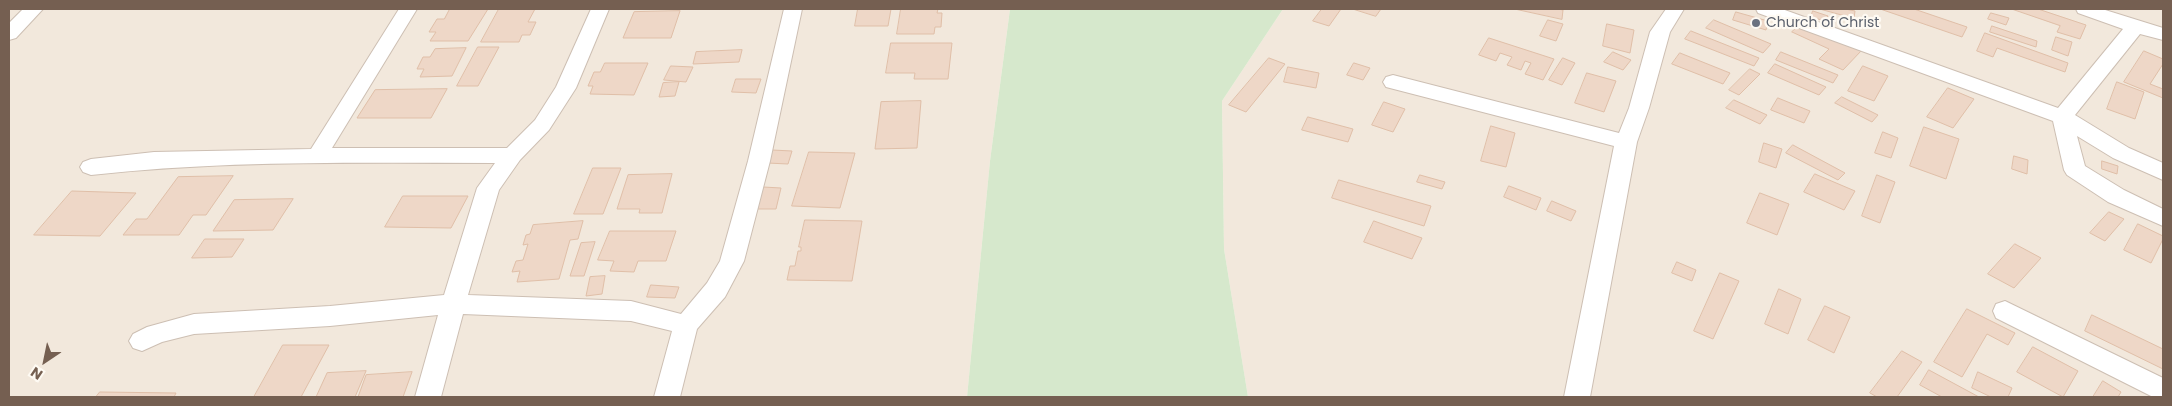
<!DOCTYPE html>
<style>
body{margin:0}
#map{position:relative;width:2172px;height:406px;overflow:hidden;background:#fbf6ed;font-family:Poppins,sans-serif}
canvas{display:block}
.frame{position:absolute;inset:0;border:10px solid #755f51;pointer-events:none}
.north{position:absolute;left:20px;top:336px;width:50px;height:50px;-webkit-text-stroke:4px #fefaf3;paint-order:stroke;rotate:214deg;font-size:14px;font-weight:700;line-height:20px;text-align:center;color:#755f51}
.north::after{content:'';display:block;margin:auto;width:18px;height:22px;background:#755f51;clip-path:polygon(50% 0,100% 100%,50% 72%,0 100%)}
</style>
<div id="map">
<canvas width="2172" height="406"></canvas>
<div class="frame"></div>
<div class="north">N</div>
</div>
<script>
const ctx = document.querySelector('canvas').getContext('2d');
ctx.lineJoin = 'round';
function fillPath(path, color) {
  ctx.fillStyle = color;
  ctx.fill(path, 'evenodd');
}
function strokePath(path, color, width, dash) {
  ctx.strokeStyle = color;
  ctx.lineWidth = width;
  ctx.lineCap = dash ? 'butt' : 'round';
  ctx.setLineDash(dash || []);
  ctx.stroke(path);
}
function write(font, color, halo, rows, align = 'center') {
  ctx.font = font + ' Poppins,sans-serif';
  ctx.lineWidth = 4.5;
  ctx.setLineDash([]);
  ctx.textBaseline = 'middle';
  ctx.strokeStyle = halo;
  ctx.fillStyle = color;
  for (const [text, x, y, turn = 0] of rows) {
    ctx.save();
    ctx.translate(x, y);
    ctx.rotate((+turn || 0) * Math.PI / 180);
    ctx.textAlign = isNaN(turn) ? turn : align;
    if (halo) ctx.strokeText(text, 0, 0);
    ctx.fillText(text, 0, 0);
    ctx.restore();
  }
}
fillPath(new Path2D(`
 M9,9H1010L990,161L967,397H9Z
 M1283,9H2163V397H1248L1224,249L1222,101Z`), '#f2e8dc');
fillPath(new Path2D(`
 M1010,9H1283L1222,101L1224,249L1248,397H967L990,161Z`), '#d6e8cc');
const building = new Path2D(`
 M450,9H488L468,41H430L436,32H429L437,19H444Z
 M499,9H535L528,22H536L530,35H522L519,42H481Z
 M858,9H891L888,26H855Z
 M901,9H938L937,13H942L941,27H935L934,34H897Z
 M1322,9H1341L1329,26L1313,21Z
 M1353,9H1381L1376,16Z
 M1515,9H1558L1563,10L1562,19Z
 M1820,9H1845L1855,11L1854,18Z
 M1884,9H1914L1967,27L1962,37L1883,10Z
 M2012,9H2038L2086,25L2080,39L2057,32L2060,26Z
 M680,11L671,38H623L634,12Z
 M1813,11L1828,16L1825,21L1811,17Z
 M1736,12L1768,21L1766,30L1733,20Z
 M1991,13L2009,18L2006,25L1988,19Z
 M1548,20L1563,24L1556,41L1540,36Z
 M1714,20L1771,44L1763,53L1706,28Z
 M1607,24L1634,30L1630,53L1603,46Z
 M1801,24L1861,51L1843,70L1819,59L1829,49L1792,32Z
 M1992,26L2037,41L2036,47L1990,32Z
 M1691,31L1759,58L1754,66L1685,39Z
 M1985,33L2068,63L2065,72L1997,48L1993,57L1977,51Z
 M2056,37L2072,42L2068,56L2052,50Z
 M1489,38L1554,59L1543,80L1525,74L1531,63L1525,61L1521,70L1507,65L1512,57L1500,53L1496,61L1479,55Z
 M891,43H952L948,79H914L915,73H886Z
 M478,47H499L478,86H457Z
 M466,48L452,76L420,77L424,69H417L423,57H430L435,49Z
 M742,50L739,62L693,64L696,52Z
 M2144,51L2163,59V64L2150,84L2163,89V98L2124,82Z
 M1613,52L1631,60L1623,70L1604,62Z
 M1781,52L1838,75L1833,83L1776,60Z
 M1680,53L1730,73L1723,84L1672,64Z
 M1269,58L1285,64L1246,112L1229,105Z
 M1563,58L1575,63L1562,85L1549,80Z
 M605,63H648L634,95L590,94L593,86H588L594,72H600Z
 M1354,63L1370,68L1363,80L1347,75Z
 M1775,64L1826,87L1819,95L1768,73Z
 M671,66L693,67L686,82L664,80Z
 M1863,66L1888,76L1874,101L1848,91Z
 M1288,67L1319,73L1316,88L1284,82Z
 M1750,69L1760,74L1739,95L1729,90Z
 M1587,73L1616,81L1604,112L1575,103Z
 M736,79H761L756,93L732,92Z
 M679,82L675,96L659,97L663,83Z
 M2117,82L2144,92L2135,119L2107,109Z
 M1948,88L1974,99L1953,128L1927,117Z
 M447,89L431,118H357L375,90Z
 M1842,97L1878,115L1872,122L1835,103Z
 M1778,98L1810,111L1804,123L1771,110Z
 M1734,100L1767,115L1760,124L1726,108Z
 M921,101L917,148L875,149L881,102Z
 M1384,102L1405,109L1393,132L1372,125Z
 M1308,117L1353,129L1348,142L1302,130Z
 M1491,126L1515,133L1506,167L1481,161Z
 M1924,127L1959,139L1946,179L1910,166Z
 M1883,132L1898,138L1891,158L1875,153Z
 M1764,143L1782,149L1776,168L1759,162Z
 M1793,145L1845,173L1838,180L1786,153Z
 M772,150L792,151L788,164L767,163Z
 M809,152L855,153L840,208L792,206Z
 M2014,156L2028,160L2027,174L2012,169Z
 M2102,161L2118,166L2117,174L2102,169Z
 M593,168H621L603,214H574Z
 M672,174L662,213H639L640,209H617L628,175Z
 M1815,174L1855,191L1844,210L1804,192Z
 M1420,175L1445,182L1442,189L1417,182Z
 M1877,175L1895,182L1880,223L1862,216Z
 M233,176L206,215H193L179,235H123L136,219H147L178,177Z
 M1339,180L1431,206L1424,226L1332,198Z
 M1509,186L1541,198L1536,210L1504,197Z
 M763,187L781,188L776,209H757Z
 M72,191L136,193L100,236L34,235Z
 M1760,193L1789,204L1777,235L1747,223Z
 M403,196H468L451,228L385,227Z
 M293,199L273,230L213,231L234,200Z
 M1552,201L1576,211L1571,221L1547,211Z
 M2109,212L2124,219L2105,241L2090,233Z
 M805,220L862,221L852,281L787,280L790,266H795L798,251H801V247H799Z
 M583,221L578,239L570,240L559,279L517,282L520,271L512,272L516,261L523,260L528,244L523,245L526,235L530,234L533,225Z
 M1374,221L1422,238L1412,259L1364,242Z
 M2138,224L2163,236V239L2151,263L2124,250Z
 M610,231H676L666,261H638L634,272L610,271L614,261L598,260Z
 M205,239H244L232,257L192,258Z
 M595,242L584,276H570L581,243Z
 M2015,244L2041,258L2014,288L1988,274Z
 M1677,262L1696,270L1692,281L1672,273Z
 M1720,273L1739,281L1713,339L1694,331Z
 M605,276L602,294L586,296L590,277Z
 M651,285L679,287L675,298L647,297Z
 M1779,289L1801,299L1788,334L1765,324Z
 M1825,306L1850,317L1834,353L1808,340Z
 M1967,309L2015,333L2008,345L1987,334L1962,377L1934,362Z
 M2092,315L2163,349V369L2085,331Z
 M283,345H329L301,397H254Z
 M2033,347L2078,371L2063,397L2017,372Z
 M1902,351L1922,362L1897,397H1877L1870,393Z
 M1929,370L1979,397H1942L1920,385Z
 M366,371L355,397H316L327,373Z
 M412,372L403,397H358L366,375Z
 M1978,372L2012,388L2008,397H1991L1972,388Z
 M2103,381L2121,392L2118,397H2093Z
 M100,392L176,393L174,397H96Z`);
fillPath(building, '#eed7c7');
strokePath(building, '#e0bfa8', 1);
const minor = new Path2D(`
 M23,9H43L16,38L9,40V23Z
 M399,9H417L332,148H507L535,120L556,87L591,9H609L576,88L549,130L520,160L499,190L468,295L631,301L681,314L707,283L720,261L748,161L784,9H802L770,161L744,261L725,297L697,329L680,397H654L672,331L631,321L463,314L441,397H415L438,315L330,326L194,334L162,342L142,351L133,348L129,341L133,334L147,327L194,314L330,306L444,295L477,188L495,163C360,163 225,160 91,175L83,172L80,167L83,162L91,159L154,152L311,149Z
 M1666,9H1684L1670,32L1649,108L1637,142L1590,397H1564L1614,146L1386,87L1383,82L1386,77L1393,75L1619,133L1629,108L1650,32Z
 M1756,9H1782L2058,108L2123,29L2078,13L2076,9H2102L2163,28V40L2140,34L2075,115L2129,148L2163,163V180L2113,158L2077,136L2085,166L2124,190L2163,209V226L2108,202L2067,175L2064,170L2053,121L1758,13Z
 M2005,301L2163,378V397H2153L1996,318L1993,311L1996,304Z`);
strokePath(minor, '#cdbfb3', 2);
fillPath(minor, '#fff');
for (const [x, y, r, color] of [
 [1756,23,5,"#6b7280"]
]) {
  const dot = new Path2D();
  dot.arc(x, y, r, 0, 2 * Math.PI);
  ctx.fillStyle = color;
  ctx.fill(dot);
  strokePath(dot, '#fefaf3', 2);
}
write('14px', '#5b616d', '#fefaf3', [
 ["Church of Christ",1766,23]
], 'left');
</script>
